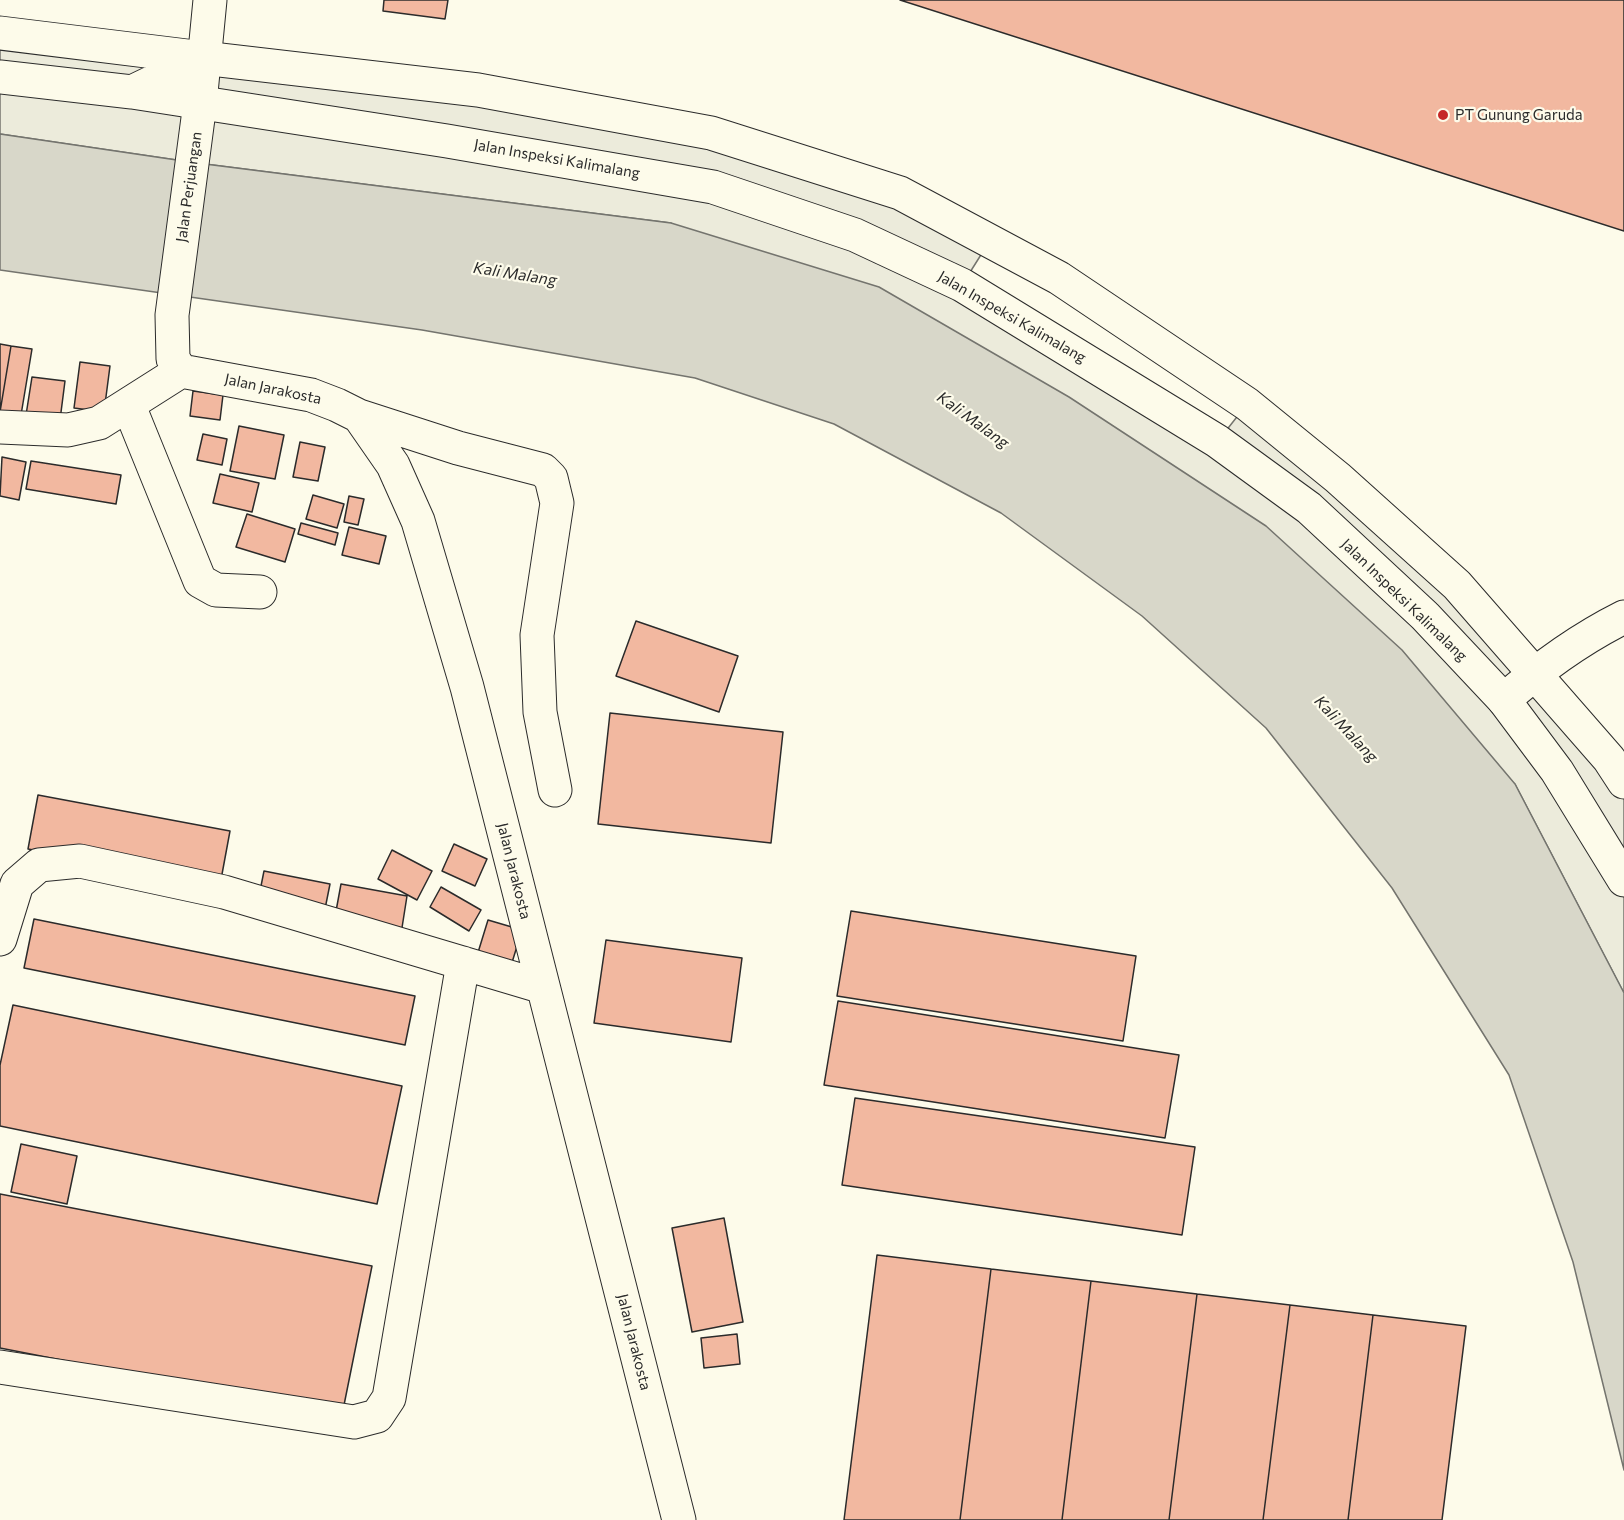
<!DOCTYPE html>
<style>
body{margin:0}
canvas{display:block;background:#fdfbea}
</style>
<canvas width="1624" height="1520"></canvas>
<script>
const ctx = document.querySelector('canvas').getContext('2d');
ctx.lineJoin = 'round';
function fillPath(path, color) {
  ctx.fillStyle = color;
  ctx.fill(path, 'evenodd');
}
function strokePath(path, color, width, dash) {
  ctx.strokeStyle = color;
  ctx.lineWidth = width;
  ctx.lineCap = dash ? 'butt' : 'round';
  ctx.setLineDash(dash || []);
  ctx.stroke(path);
}
function write(font, color, halo, rows, align = 'center') {
  ctx.font = font + ' Commissioner,sans-serif';
  ctx.lineWidth = 4.5;
  ctx.setLineDash([]);
  ctx.textBaseline = 'middle';
  ctx.strokeStyle = halo;
  ctx.fillStyle = color;
  for (const [text, x, y, turn = 0] of rows) {
    ctx.save();
    ctx.translate(x, y);
    ctx.rotate((+turn || 0) * Math.PI / 180);
    ctx.textAlign = isNaN(turn) ? turn : align;
    if (halo) ctx.strokeText(text, 0, 0);
    ctx.fillText(text, 0, 0);
    ctx.restore();
  }
}
const green = new Path2D(`
 M0,33L711,133L989,242L962,285L1218,441L1247,404L1457,585L1624,782V993L1515,784L671,223L197,163L0,134Z`);
fillPath(green, '#ecebdb');
strokePath(green, '#74746e', 1.5);
const water = new Path2D(`
 M0,134L197,163L671,223L879,287L1069,397L1266,526L1402,650L1515,784L1624,993V1470L1573,1262L1509,1075L1392,888L1266,728L1142,616L1001,513L834,424L695,378L422,330L0,270Z`);
fillPath(water, '#d8d7c9');
strokePath(water, '#74746e', 1.5);
const building = new Path2D(`
 M384,0H448L445,19L383,11Z
 M900,0H1624V231Z
 M0,344L11,346L0,412Z
 M11,346L32,349L21,415L0,412Z
 M80,362L110,366L104,412L74,408Z
 M32,377L65,381L60,420L26,415Z
 M193,391L223,395L220,420L190,416Z
 M239,426L284,435L275,479L230,471Z
 M203,434L227,439L222,465L197,460Z
 M300,442L325,447L318,481L293,477Z
 M2,457L26,462L19,500L0,496Z
 M31,461L121,475L116,504L26,489Z
 M220,474L259,483L252,512L213,503Z
 M313,495L344,504L337,528L306,519Z
 M349,496L364,499L358,525L344,522Z
 M247,514L295,529L285,562L236,547Z
 M301,523L338,533L335,545L298,534Z
 M349,527L386,536L379,564L342,555Z
 M636,621L738,656L719,712L616,676Z
 M610,713L783,732L771,843L598,824Z
 M38,795L230,831L220,885L28,849Z
 M454,844L487,859L475,886L442,871Z
 M392,850L432,871L417,900L378,879Z
 M264,871L330,884L325,909L259,896Z
 M341,884L407,896L401,934L334,922Z
 M441,887L481,910L469,931L430,907Z
 M851,911L1136,956L1123,1041L837,996Z
 M34,919L415,996L405,1045L24,968Z
 M488,920L522,930L510,969L476,959Z
 M606,940L742,958L731,1042L594,1023Z
 M838,1001L1179,1055L1165,1138L824,1085Z
 M13,1005L402,1086L377,1204L0,1126V1065Z
 M855,1098L1195,1147L1182,1235L842,1185Z
 M21,1144L77,1156L67,1204L11,1192Z
 M0,1194L372,1266L342,1415L0,1348Z
 M724,1218L743,1322L692,1332L672,1228Z
 M877,1255L991,1269L960,1520H844Z
 M991,1269L1091,1281L1062,1520H960Z
 M1091,1281L1197,1294L1169,1520H1062Z
 M1197,1294L1290,1305L1263,1520H1169Z
 M1290,1305L1373,1315L1348,1520H1263Z
 M1373,1315L1466,1326L1442,1520H1348Z
 M737,1334L740,1364L704,1368L701,1338Z`);
fillPath(building, '#f2b8a0');
strokePath(building, '#2b2b2b', 1.5);
const minor = new Path2D(`
 M181,371L311,395L337,405L359,416L393,465L418,521L467,687L679,1520
 M181,371L173,359L172,315L200,103L210,0
 M129,406L200,581L216,590L260,592
 M359,416L458,448L543,470L551,478L557,503L537,635L540,712L555,790
 M0,427L68,430L99,423L181,371
 M1504,700C1541,667 1580,639 1624,617
 M0,939L17,884L39,865L80,861L224,892L543,987
 M0,1367L354,1422L377,1416L389,1398L463,963`);
const major = new Path2D(`
 M0,33L203,58
 M0,77L132,92L447,141L713,187L855,235L962,285L1217,441L1309,508L1425,616L1504,700L1557,771L1624,880
 M132,92L203,58L478,90L711,133L900,193L1059,278L1247,404L1338,478L1457,585L1609,759L1624,782`);
strokePath(minor, '#2b2b2b', 35);
strokePath(major, '#2b2b2b', 35);
strokePath(minor, '#fdfbea', 33);
strokePath(major, '#fdfbea', 33);
for (const [x, y, r, color] of [
 [1443,115,6,"#c62828"]
]) {
  const dot = new Path2D();
  dot.arc(x, y, r, 0, 2 * Math.PI);
  ctx.fillStyle = color;
  ctx.fill(dot);
  strokePath(dot, '#fdfbea', 2);
}
write('15px', '#2b2b2b', '#fdfbea', [
 ["PT Gunung Garuda",1455,115]
], 'left');
write('15px', '#2b2b2b', '#fdfbea', [
 ["Jalan Inspeksi Kalimalang",557,159,10],
 ["Jalan Perjuangan",189,187,-82],
 ["Jalan Inspeksi Kalimalang",1012,317,30],
 ["Jalan Jarakosta",273,389,12],
 ["Jalan Inspeksi Kalimalang",1404,600,44],
 ["Jalan Jarakosta",514,871,76],
 ["Jalan Jarakosta",634,1342,76]
]);
write('italic 16px', '#2b2b2b', '#fdfbea', [
 ["Kali Malang",515,274,9],
 ["Kali Malang",973,420,36],
 ["Kali Malang",1346,729,47]
]);
</script>
